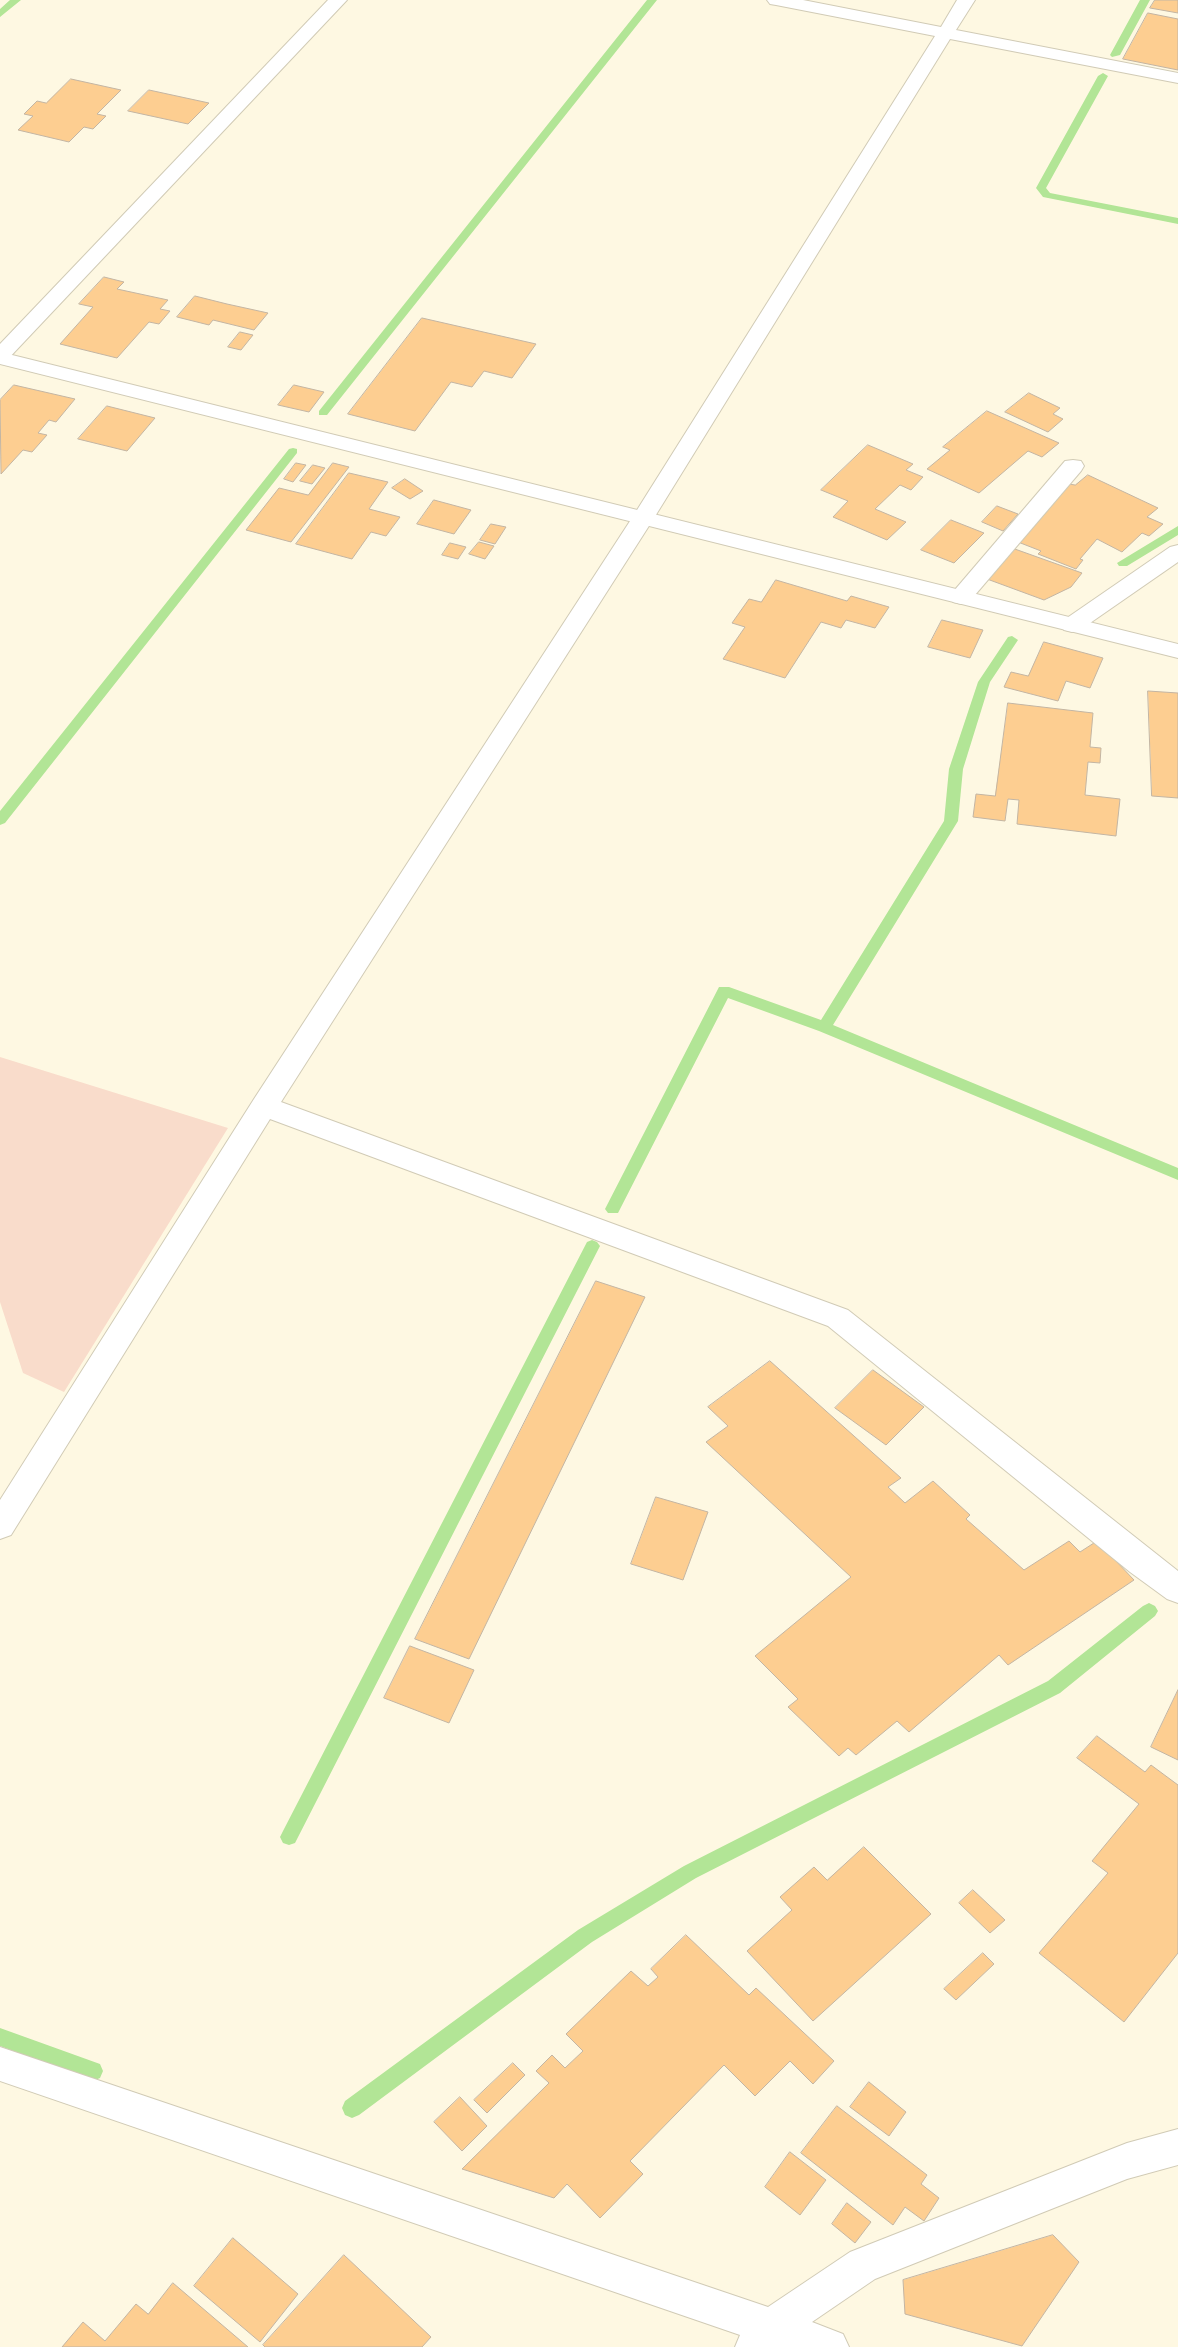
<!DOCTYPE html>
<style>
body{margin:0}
canvas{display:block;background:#fef8e2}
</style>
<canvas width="1178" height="2347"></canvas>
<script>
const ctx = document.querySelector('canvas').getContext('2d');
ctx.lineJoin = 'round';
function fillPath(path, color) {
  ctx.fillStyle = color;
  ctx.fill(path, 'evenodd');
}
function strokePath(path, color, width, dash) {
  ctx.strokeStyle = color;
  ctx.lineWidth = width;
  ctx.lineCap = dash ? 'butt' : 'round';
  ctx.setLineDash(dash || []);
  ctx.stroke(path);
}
fillPath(new Path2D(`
 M0,1057L228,1128L64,1392L23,1373L0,1302Z`), '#f9dccb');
fillPath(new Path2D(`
 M10,0H21L0,17V9Z
 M647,0H657L327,415H319V411Z
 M1140,0H1150L1120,55L1112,57L1110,55Z
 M1103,73L1108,76L1046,188L1050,193L1178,218V224L1043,197L1036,188L1098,76Z
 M293,448L297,449V453L5,823L0,825V811L289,449Z
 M1178,526V535L1127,566H1119L1117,563Z
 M1012,636L1018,640L990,682L963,769L958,821L833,1025L1178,1168V1180L819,1031L728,998L618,1213H608L605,1209L719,987H729L821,1020L944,821L949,769L978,682L1008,637Z
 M592,1240L597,1242L600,1246L295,1843L289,1845L283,1843L280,1837L283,1831L587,1242Z
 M1149,1603L1155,1606L1158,1611L1155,1616L1060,1693L696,1878L592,1942L359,2115L352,2118L345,2115L342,2108L345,2101L578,1930L684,1866L1048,1681L1143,1606Z
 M0,2028L100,2064L103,2071L100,2078L93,2081L0,2046Z`), '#b2e596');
const building = new Path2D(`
 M1155,0H1178V13L1150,8Z
 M1148,13L1178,19V70L1123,59Z
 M71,79L121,90L97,114L106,116L93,129L84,127L69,142L18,130L33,116L24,114L37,101L46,103Z
 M149,90L209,103L188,124L128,111Z
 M104,277L124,282L117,289L168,300L160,309L170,311L159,324L149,322L117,358L60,344L93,307L79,304Z
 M195,296L227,304L268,313L254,330L213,320L209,325L177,317Z
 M422,318L536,344L512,378L484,371L472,387L451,382L415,431L348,414Z
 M240,332L253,335L241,350L228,347Z
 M14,385L75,399L56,422L49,420L38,433L47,435L32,452L23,450L1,474L0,400Z
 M294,385L324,392L309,412L278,405Z
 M1029,393L1060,408L1053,414L1063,419L1048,432L1005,412Z
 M107,406L155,418L127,451L78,439Z
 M987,411L1059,443L1042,457L1028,451L979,493L927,469L950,450L943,447Z
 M868,445L913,464L906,470L923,477L911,490L900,485L875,509L906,522L887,540L833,517L848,501L821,490Z
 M296,463L306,465L293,482L284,479Z
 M333,463L349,467L291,542L246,530L279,488L308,495Z
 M313,465L325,468L312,484L300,481Z
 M349,473L388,482L369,509L400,517L386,536L371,532L352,559L296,544Z
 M1088,475L1158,508L1147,517L1163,524L1149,536L1142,533L1122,552L1097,539L1080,559L1083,560L1076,569L1038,554L1041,551L1018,542L1069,484L1075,485Z
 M405,479L423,491L410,499L392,488Z
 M434,500L471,510L454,534L417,524Z
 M997,506L1018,514L1003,531L982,522Z
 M951,520L984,533L954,563L921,550Z
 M491,524L506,527L495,544L480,540Z
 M479,542L494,546L485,559L469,554Z
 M450,543L466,547L458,559L442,555Z
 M1012,548L1082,573L1071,587L1044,600L987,579Z
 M776,580L847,601L851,596L889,607L875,628L846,620L841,628L821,622L785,678L723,659L745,627L732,623L749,599L761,602Z
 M942,620L983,630L970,658L928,647Z
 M1044,642L1103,658L1090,688L1066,681L1058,701L1004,687L1011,672L1028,676Z
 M1148,691L1178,693V798L1152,796Z
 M1008,703L1093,713L1090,747L1101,748L1100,763L1088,762L1085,795L1120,799L1116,836L1017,824L1019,800L1008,799L1005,821L973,817L976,794L995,796Z
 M596,1281L645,1297L469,1659L415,1639Z
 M770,1361L901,1478L888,1487L905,1503L933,1481L970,1515L966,1519L1024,1570L1069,1541L1080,1552L1097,1541L1134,1580L1008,1665L999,1655L909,1732L897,1721L856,1755L848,1748L839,1756L788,1707L798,1699L755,1656L851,1577L706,1442L728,1426L708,1407Z
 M873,1370L924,1407L886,1445L835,1408Z
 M656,1497L708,1512L683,1580L631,1564Z
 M410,1646L474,1670L449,1723L384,1698Z
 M1178,1690V1760L1151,1747Z
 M1097,1736L1145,1772L1151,1765L1178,1785V1953L1124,2022L1039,1953L1108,1873L1092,1861L1139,1804L1077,1758Z
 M864,1847L931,1914L813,2021L747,1951L792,1910L780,1897L814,1867L827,1880Z
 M973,1890L1005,1920L990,1933L959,1903Z
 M686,1935L749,1995L756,1988L834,2061L813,2084L790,2061L755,2096L724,2065L630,2161L643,2174L600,2218L567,2184L554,2198L462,2169L549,2083L536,2071L552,2055L565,2068L583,2051L566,2034L631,1971L648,1986L658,1977L651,1969Z
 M983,1953L994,1964L956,2000L944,1989Z
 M513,2063L525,2075L487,2113L474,2100Z
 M869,2082L906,2112L889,2136L850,2107Z
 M460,2097L487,2126L462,2151L434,2122Z
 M837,2106L927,2175L921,2184L939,2198L924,2221L905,2207L893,2225L801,2153Z
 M790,2152L826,2180L800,2215L765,2187Z
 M847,2203L871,2222L855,2243L832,2224Z
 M1053,2235L1079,2262L1022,2346L905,2314L903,2280Z
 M233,2238L298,2294L260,2342L194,2286Z
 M344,2255L431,2337L422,2347H265L263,2345Z
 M173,2283L248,2347H62L83,2322L105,2341L136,2304L148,2314Z`);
fillPath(building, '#fdce91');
strokePath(building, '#c3b5a3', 1);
const lane = new Path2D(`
 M1073,460L1081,461L1084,466L1081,471L969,602L961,604L953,602L950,597L953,592L1065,461Z`);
const street = new Path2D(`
 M328,0H347L7,360L0,362V344Z
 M767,0H803L941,27L957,0H975L956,30L1178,73V83L950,39L654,518L281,1102L848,1310L1178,1571V1603L1167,1599L1130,1572L828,1326L270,1119L11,1535L0,1539V1500L254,1099L632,518L935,36L776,5L770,4Z
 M1178,545V562L1080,630L1072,632L1064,630L1061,625L1064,620L1170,547Z
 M0,2047L768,2307L850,2252L1127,2143L1178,2129V2165L1127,2179L875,2279L812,2322L843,2334L849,2347H735L740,2335L0,2081Z`);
const secondary = new Path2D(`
 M0,352L1178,644V658L0,364Z`);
strokePath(lane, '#d1cbb6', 2);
strokePath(street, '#d1cbb6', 2);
strokePath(secondary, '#d1cbb6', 2);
fillPath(lane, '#fff');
fillPath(street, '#fff');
fillPath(secondary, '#fff');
</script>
